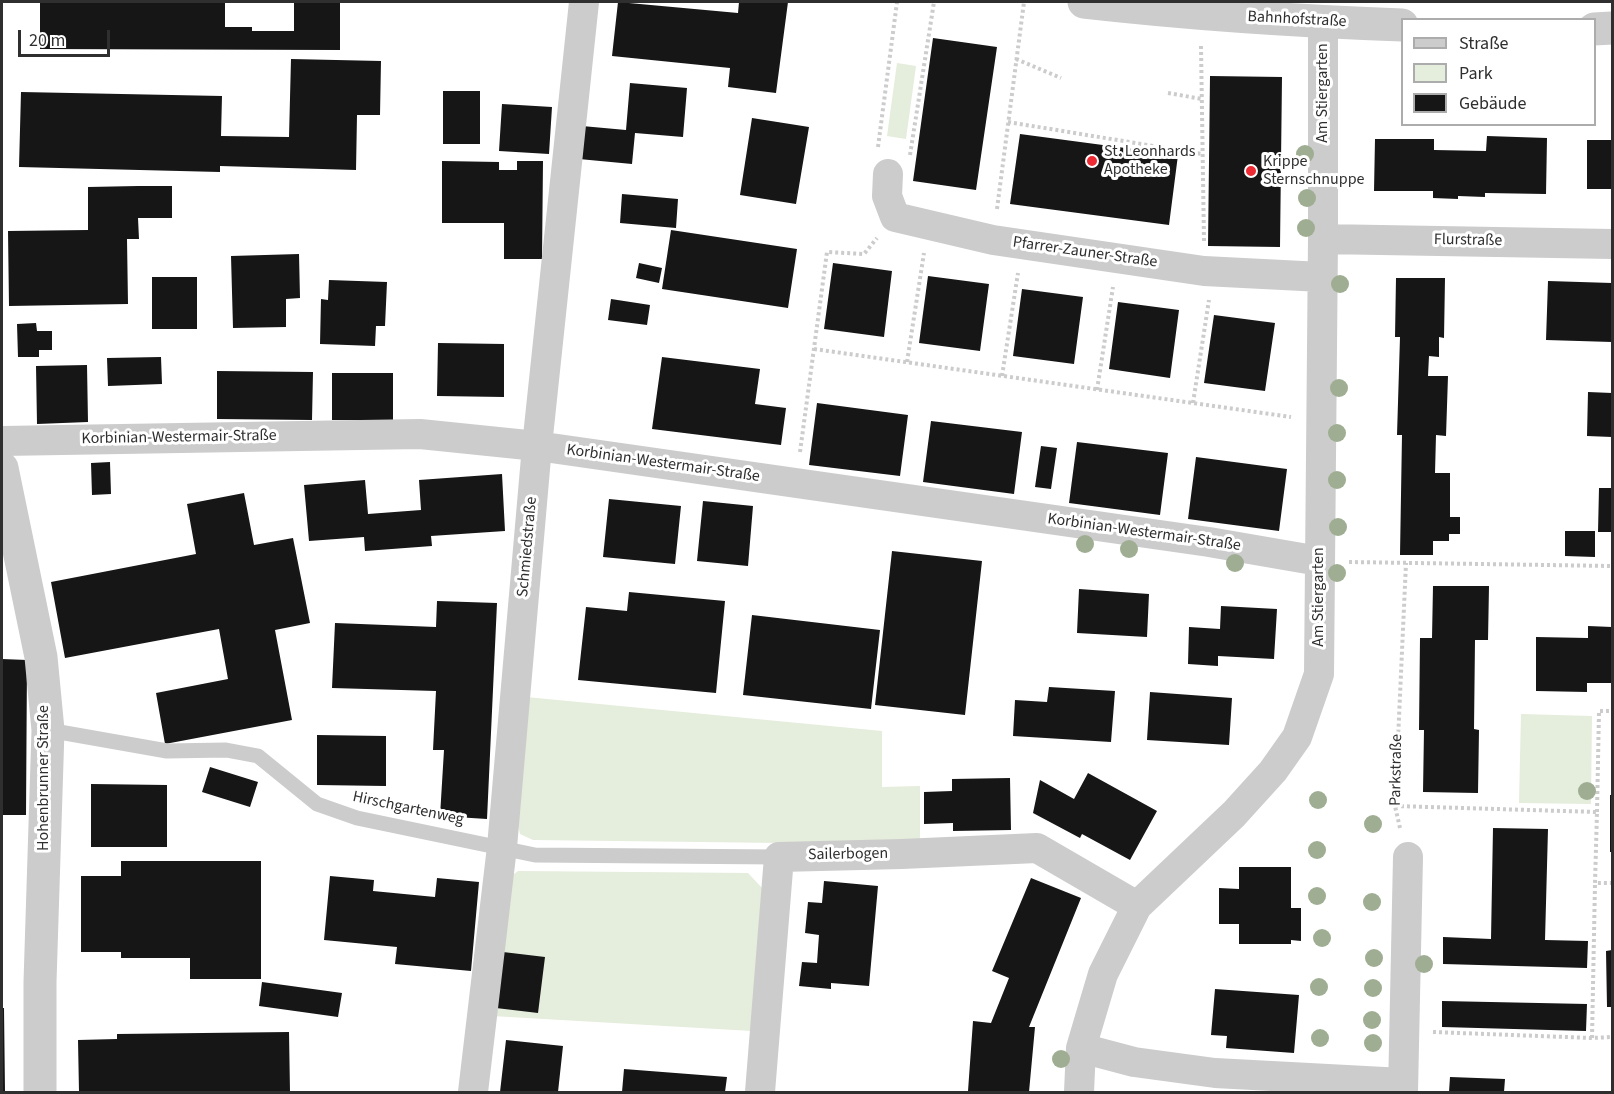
<!DOCTYPE html>
<meta charset="utf-8">
<style>
body{margin:0}
#map{position:relative;width:1614px;height:1094px;overflow:hidden;background:#fff;font-family:"Source Sans 3",sans-serif}
canvas{display:block}
.frame{position:absolute;inset:0;border:3px solid #2f2f2f;pointer-events:none}
.legend{position:absolute;left:1401px;top:18px;width:195px;height:108px;box-sizing:border-box;background:#fff;border:2px solid #acacac;margin:0;padding:8px 10px;list-style:none;font-size:18px;color:#2f2f2f}
.legend li{display:flex;align-items:center;gap:12px;height:30px}
.legend b{width:30px;border:2px solid #acacac}
.scale{position:absolute;left:18px;top:30px;width:92px;height:27px;box-sizing:border-box;border:3px solid #2f2f2f;border-top:0;padding-left:8px;font-size:18px;line-height:21px;white-space:nowrap;color:#2f2f2f;-webkit-text-stroke:4px #fff;paint-order:stroke}
</style>
<div id="map">
<canvas width="1614" height="1094"></canvas>
<div class="frame"></div>
<ul class="legend">
<li><b style="height:8px;background:#ccc"></b>Straße</li>
<li><b style="height:16px;background:#e5eddc"></b>Park</li>
<li><b style="height:16px;background:#161616"></b>Gebäude</li>
</ul>
<div class="scale">20 m</div>
</div>
<script>
const ctx = document.querySelector('canvas').getContext('2d');
ctx.lineJoin = 'round';
function fillPath(path, color) {
  ctx.fillStyle = color;
  ctx.fill(path, 'evenodd');
}
function strokePath(path, color, width, dash) {
  ctx.strokeStyle = color;
  ctx.lineWidth = width;
  ctx.lineCap = dash ? 'butt' : 'round';
  ctx.setLineDash(dash || []);
  ctx.stroke(path);
}
function write(font, color, halo, rows, align = 'center') {
  ctx.font = font + ' "Source Sans 3",sans-serif';
  ctx.lineWidth = 6;
  ctx.setLineDash([]);
  ctx.textBaseline = 'middle';
  ctx.strokeStyle = halo;
  ctx.fillStyle = color;
  for (const [text, x, y, turn = 0] of rows) {
    ctx.save();
    ctx.translate(x, y);
    ctx.rotate((+turn || 0) * Math.PI / 180);
    ctx.textAlign = isNaN(turn) ? turn : align;
    if (halo) ctx.strokeText(text, 0, 0);
    ctx.fillText(text, 0, 0);
    ctx.restore();
  }
}
fillPath(new Path2D(`
 M897,63L916,66L906,139L887,136Z
 M526,697L882,731V787L920,786V841L783,843L533,840L520,834L516,816Z
 M1521,714L1592,716L1591,804L1519,803Z
 M518,871L748,873L762,888L752,1031L492,1016L506,880Z`), '#e5eddc');
fillPath(new Path2D(`
 M40,2H225V27H252V31H294V2H340V50L40,49Z
 M618,2L738,13L739,2H788L776,93L728,87L730,68L612,56Z
 M933,38L997,47L976,190L913,181Z
 M291,59L381,61L380,115H357L356,170L220,166V172L19,167L21,92L222,96L221,136L289,137Z
 M1210,76L1282,77L1280,247L1208,246Z
 M630,83L687,88L683,137L635,133L632,164L579,159L582,126L626,130Z
 M443,91H480V144H443Z
 M502,104L552,107L549,154L499,151Z
 M752,118L809,127L796,204L740,195Z
 M1020,134L1178,155L1169,225L1010,204Z
 M1487,136L1547,138L1546,194L1485,193V197L1458,196V199L1433,198V191H1374L1375,139H1434V150L1486,151Z
 M1587,140H1612V189H1587Z
 M442,161L499,162V170H517V161H543L542,259H504V223H442Z
 M138,186H172V218H138L139,239H127L128,304L9,306L8,231L88,230V187Z
 M622,194L678,199L676,228L620,223Z
 M671,230L797,249L788,308L662,289Z
 M299,254L300,298L286,299V327L233,328L231,256Z
 M639,263L662,268L659,283L636,278Z
 M833,263L892,271L884,337L824,329Z
 M928,276L989,284L980,351L919,343Z
 M152,277H197V329H152Z
 M1396,278H1445L1444,338L1439,337V357L1429,356L1428,376H1448L1446,436L1436,435L1435,473H1450V517H1460V534H1449V541H1433V555H1400L1402,435H1397L1400,337H1395Z
 M329,280L387,282L385,326H376L375,346L320,344L321,299L328,300Z
 M1548,281L1612,283V342L1546,340Z
 M1022,289L1083,297L1074,364L1013,356Z
 M611,299L650,305L647,325L608,320Z
 M1118,302L1179,310L1170,378L1109,369Z
 M1214,315L1275,323L1265,391L1204,383Z
 M36,323L37,331H52V350H39V357H18L17,324Z
 M438,343L504,344V397L437,396Z
 M161,357L162,384L108,386L107,358Z
 M662,357L760,369L755,404L786,408L781,445L652,429Z
 M87,365L88,422L37,424L36,366Z
 M217,371L313,372L312,420L217,419Z
 M332,373H393V420H332Z
 M1588,392L1612,393V437L1587,436Z
 M817,403L908,415L900,476L809,465Z
 M931,421L1022,432L1014,494L923,482Z
 M1077,442L1168,453L1160,515L1069,503Z
 M1041,446L1057,448L1051,489L1035,487Z
 M1196,457L1287,469L1279,531L1188,519Z
 M110,462L111,494L92,495L91,463Z
 M502,474L505,531L431,536L432,546L365,551L364,537L309,541L304,485L365,480L368,514L421,510L419,480Z
 M1599,488H1612V532H1598Z
 M244,493L254,545L293,538L310,623L275,630L292,720L165,744L156,693L228,679L219,629L65,658L51,582L196,554L187,504Z
 M609,499L681,506L675,564L603,557Z
 M703,501L753,506L748,566L697,561Z
 M1565,531H1595V557L1565,556Z
 M892,551L982,561L965,715L875,705Z
 M1433,586H1489L1488,640H1475L1474,729L1479,730L1478,793L1423,792L1424,730H1419L1420,638H1432Z
 M1079,589L1149,594L1147,637L1077,633Z
 M629,592L725,601L716,693L578,680L586,607L627,611Z
 M437,601L497,603L487,819L440,816L444,750H433L436,691L332,688L335,623L436,627Z
 M1221,606L1277,609L1274,659L1218,656V666L1188,664L1189,627L1220,629Z
 M752,615L880,630L871,709L743,695Z
 M1588,626L1612,627V683H1587V692L1536,691V637L1588,638Z
 M2,659L27,660L26,815H2Z
 M1049,687L1115,691L1111,742L1013,736L1015,700L1047,702Z
 M1150,692L1232,698L1229,745L1147,740Z
 M317,735L386,736V786L317,785Z
 M210,767L258,782L250,807L202,792Z
 M1088,773L1157,811L1130,860L1082,834L1080,838L1033,813L1040,780L1074,799Z
 M1010,778L1011,830L953,831V823L924,824V792L952,791V779Z
 M91,784L167,785V847H91Z
 M1610,795H1612V852H1610Z
 M1493,828L1548,829L1545,940L1588,941L1587,968L1443,964V937L1491,939Z
 M121,861H261V979H190V958H121V952H81V876H121Z
 M1239,867H1291V908H1301V941L1291,940V944H1239V924H1219V888L1239,889Z
 M330,876L374,880L373,891L435,897L437,878L479,882L471,971L395,964L397,947L324,940Z
 M1031,878L1081,898L1029,1027H1035L1029,1092L968,1091L973,1021L991,1023L1009,978L992,971Z
 M824,881L878,886L869,986L831,983V989L799,986L802,962L817,963L819,935L805,933L808,902L822,903Z
 M1612,950V1007H1607L1606,951Z
 M503,952L545,957L538,1013L496,1008Z
 M262,982L342,993L338,1017L259,1006Z
 M1215,989L1299,995L1294,1053L1226,1048L1227,1036L1211,1035Z
 M1442,1001L1587,1004L1586,1031L1442,1027Z
 M2,1008H4L5,1092H2Z
 M289,1032L290,1092H79L78,1040L117,1039V1034Z
 M506,1040L563,1046L558,1092H500Z
 M624,1069L727,1077L725,1092H622Z
 M1450,1077L1505,1079L1504,1092H1449Z`), '#161616');
strokePath(new Path2D(`
 M1201,46L1204,242
 M1016,59L1061,78
 M1168,93L1202,99
 M1008,122L1202,154
 M878,147L897,2
 M910,155L934,2
 M997,209L1024,2
 M814,349L1291,417
 M907,362L924,253
 M1002,376L1018,273
 M1097,390L1113,287
 M1193,403L1209,300
 M800,452L827,252L864,254L877,238
 M1349,562L1612,566
 M1395,806L1597,812L1595,883H1612
 M1597,812L1599,711H1612
 M1400,828L1395,806L1406,563
 M1433,1032L1592,1038L1612,1037
 M1592,1038L1595,883`), '#ccc', 4, [3, 3]);
strokePath(new Path2D(`
 M48,730L167,751L226,750L258,756L317,804L357,818L535,855L779,857`), '#ccc', 15);
strokePath(new Path2D(`
 M888,174L887,196L895,217L993,240L1204,271L1322,277
 M1323,239L1612,244
 M2,441L420,434L537,446L1209,542L1319,561
 M1081,1048L1134,1062L1215,1073L1403,1083
 M473,1092L502,847L537,446L584,2
 M760,1092L779,857L902,854L1037,848L1137,906
 M1079,1092L1081,1048L1103,974L1137,906L1234,814L1273,771L1297,737L1319,674L1323,239V22
 M1403,1092L1408,857`), '#ccc', 30);
strokePath(new Path2D(`
 M1084,2C1190,14 1296,21 1402,25
 M1594,29L1612,28
 M2,468L41,657L48,730L40,982V1092`), '#ccc', 33);
ctx.fillStyle = '#9fae93';
for (const [x, y] of [
 [1305,154],
 [1307,198],
 [1306,228],
 [1340,284],
 [1339,388],
 [1337,433],
 [1337,480],
 [1338,527],
 [1085,544],
 [1129,549],
 [1235,563],
 [1337,573],
 [1587,791],
 [1318,800],
 [1373,824],
 [1317,850],
 [1317,896],
 [1372,902],
 [1322,938],
 [1374,958],
 [1424,964],
 [1319,987],
 [1373,988],
 [1372,1020],
 [1320,1038],
 [1373,1043],
 [1061,1059]
]) {
  ctx.beginPath();
  ctx.arc(x, y, 9, 0, 2 * Math.PI);
  ctx.fill();
}
for (const [x, y, r, color] of [
 [1092,161,6,"#ec2b34"],
 [1251,171,6,"#ec2b34"]
]) {
  const dot = new Path2D();
  dot.arc(x, y, r, 0, 2 * Math.PI);
  ctx.fillStyle = color;
  ctx.fill(dot);
  strokePath(dot, '#fff', 2);
}
write('16px', '#2f2f2f', '#fff', [
 ["Bahnhofstraße",1297,20,3],
 ["Am Stiergarten",1323,93,-90],
 ["Flurstraße",1468,241,1],
 ["Pfarrer-Zauner-Straße",1085,253,8],
 ["Korbinian-Westermair-Straße",179,438,-1],
 ["Korbinian-Westermair-Straße",663,464,8],
 ["Korbinian-Westermair-Straße",1144,533,8],
 ["Schmiedstraße",528,547,-85],
 ["Am Stiergarten",1319,597,-90],
 ["Parkstraße",1397,770,-89],
 ["Hohenbrunner Straße",44,778,-90],
 ["Hirschgartenweg",408,809,12],
 ["Sailerbogen",848,855,-1]
]);
write('16px', '#2f2f2f', '#fff', [
 ["St. Leonhards",1104,152],
 ["Apotheke",1104,170],
 ["Krippe",1263,162],
 ["Sternschnuppe",1263,180]
], 'left');
</script>
